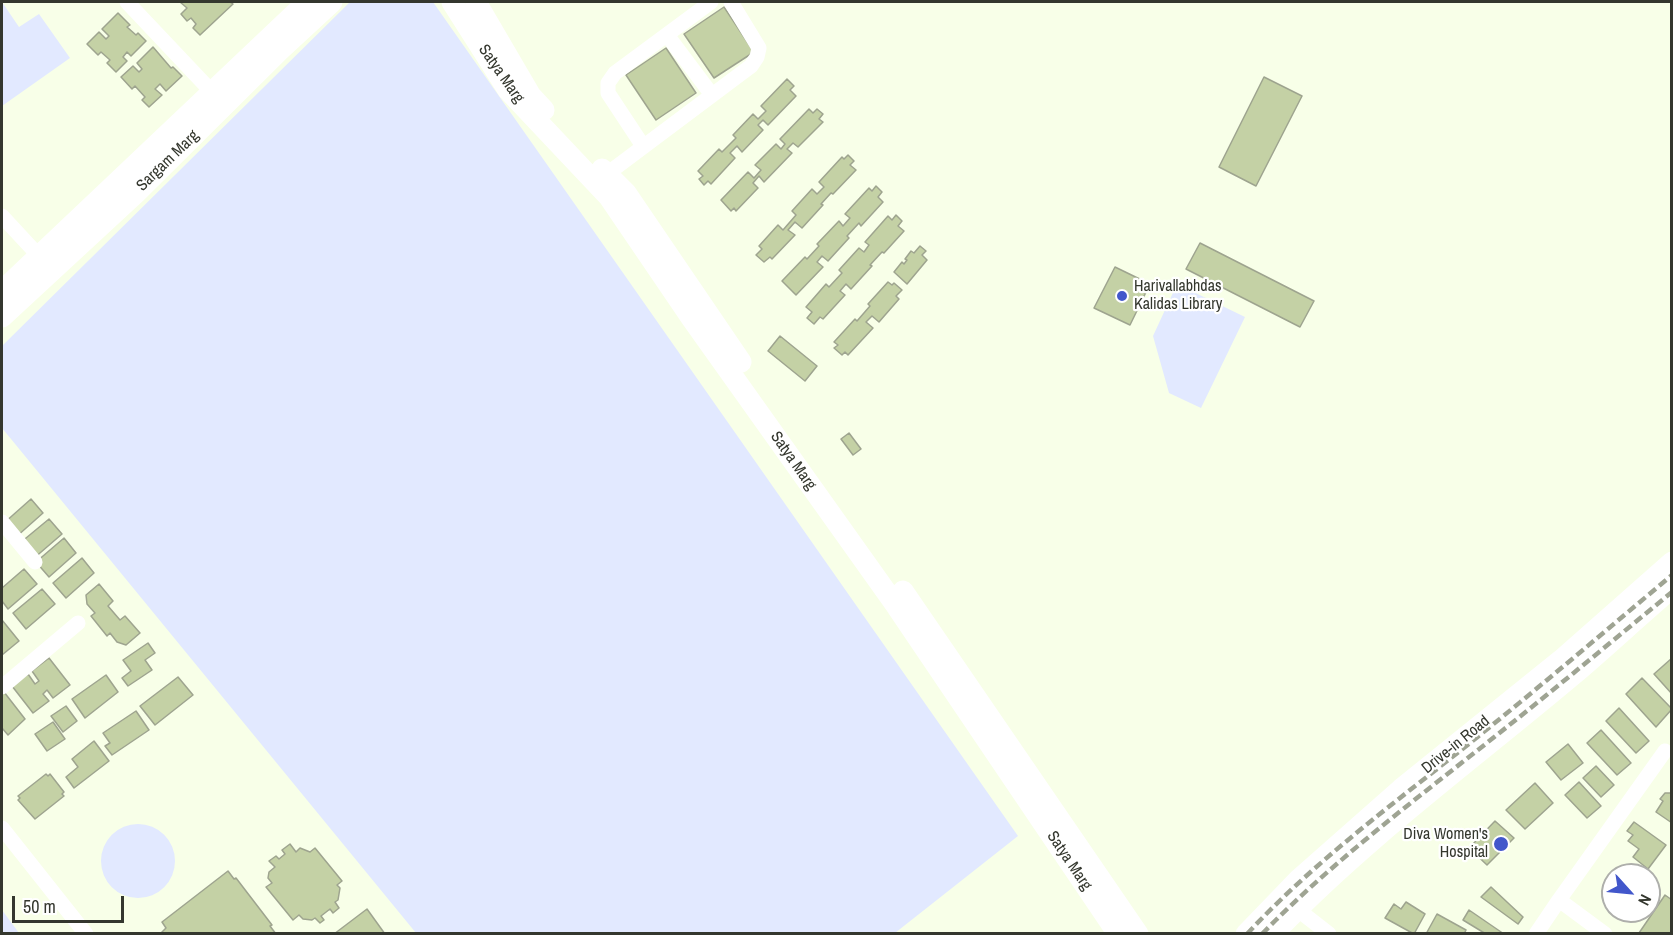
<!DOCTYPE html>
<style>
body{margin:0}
#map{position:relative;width:1673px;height:935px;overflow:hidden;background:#f8ffe8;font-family:"Archivo Narrow",sans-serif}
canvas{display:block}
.frame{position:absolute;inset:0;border:3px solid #34372e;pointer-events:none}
.north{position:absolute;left:1601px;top:863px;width:60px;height:60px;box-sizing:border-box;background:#fff;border:2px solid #aeafab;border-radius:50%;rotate:117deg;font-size:16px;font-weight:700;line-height:24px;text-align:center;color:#34372e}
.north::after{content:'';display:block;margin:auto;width:21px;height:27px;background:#4257cb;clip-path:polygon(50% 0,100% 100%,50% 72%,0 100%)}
.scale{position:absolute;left:12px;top:896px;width:112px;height:27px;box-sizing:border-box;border:3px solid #34372e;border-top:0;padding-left:8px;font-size:18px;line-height:21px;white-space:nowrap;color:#34372e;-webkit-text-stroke:4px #fff;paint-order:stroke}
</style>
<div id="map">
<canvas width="1673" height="935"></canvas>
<div class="frame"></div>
<div class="north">N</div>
<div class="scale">50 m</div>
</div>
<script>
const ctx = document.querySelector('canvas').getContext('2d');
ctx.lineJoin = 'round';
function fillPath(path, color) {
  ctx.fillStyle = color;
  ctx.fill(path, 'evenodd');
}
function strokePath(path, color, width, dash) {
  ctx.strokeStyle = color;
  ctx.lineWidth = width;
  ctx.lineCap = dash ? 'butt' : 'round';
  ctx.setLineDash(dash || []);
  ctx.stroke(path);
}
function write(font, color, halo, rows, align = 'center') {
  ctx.font = font + ' "Archivo Narrow",sans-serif';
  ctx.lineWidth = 4.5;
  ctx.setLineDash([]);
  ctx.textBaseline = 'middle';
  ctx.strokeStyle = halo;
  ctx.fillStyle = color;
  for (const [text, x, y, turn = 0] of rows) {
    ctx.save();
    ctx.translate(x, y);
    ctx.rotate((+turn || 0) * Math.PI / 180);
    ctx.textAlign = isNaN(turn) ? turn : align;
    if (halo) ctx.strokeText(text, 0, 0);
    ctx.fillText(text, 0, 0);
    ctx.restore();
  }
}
fillPath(new Path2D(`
 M2,2L19,27L39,14L70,58L2,106Z
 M350,2H433L1018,836L895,933H416L2,428V346Z
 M1177,284L1245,317L1201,408L1169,393L1153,336Z
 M101 861a37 37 0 1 1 74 0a37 37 0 1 1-74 0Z
 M2,910L19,933H2Z`), '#e2e9ff');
const building = new Path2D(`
 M180,2H230L233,4L200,35L193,28L196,24L191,18L187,21L181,14L187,8Z
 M724,7L754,52L714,78L684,34Z
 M118,13L130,25L127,27L136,35L138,33L146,41L131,56L127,52L123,57L127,61L116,72L107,63L110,60L101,52L98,55L87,44L99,32L106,39L109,36L102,29Z
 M153,47L171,68L173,67L182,76L166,91L160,84L155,89L162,95L149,107L142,100L145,97L135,86L132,89L121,77L133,66L139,72L142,69L137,63Z
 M666,48L696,93L656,120L626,75Z
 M1264,77L1302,96L1256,186L1219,167Z
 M787,79L794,86L790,90L796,96L768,125L763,120L758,125L763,130L742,152L737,146L730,153L735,158L711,184L708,181L704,185L699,179L703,176L698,171L719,149L722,152L736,138L733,135L753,114L758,119L766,111L761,106Z
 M809,109L813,113L817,109L823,114L819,119L823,122L798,147L793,143L787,149L792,153L764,182L759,176L753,183L758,188L736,211L734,208L731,211L721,200L748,172L754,178L761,170L755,165L776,144L781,149L785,144L780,139Z
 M848,155L854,161L850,165L856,170L833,194L831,193L821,204L823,205L802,228L795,222L788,230L795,235L772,259L770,257L764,262L756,255L762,249L759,246L778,225L783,230L796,215L792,211L812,189L817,194L824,187L819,182L842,157L844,159Z
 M876,186L882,192L878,197L883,202L861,226L859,223L847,236L849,238L828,261L822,256L817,262L823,267L796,295L782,281L805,257L807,259L819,246L817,244L839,221L843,226L850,218L845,214L869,188L872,191Z
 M896,215L902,221L898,226L904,231L884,253L882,252L870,265L872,266L851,289L846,284L840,291L845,295L823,319L820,317L814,324L807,318L812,312L806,307L826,284L829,287L842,273L839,270L859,248L864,252L869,245L865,242L888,216L892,220Z
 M1200,243L1314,301L1300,327L1186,269Z
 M920,246L926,251L922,255L927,260L907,284L894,272L902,262L904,264L907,260L905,259L911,251L914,253Z
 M1115,267L1150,284L1130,325L1094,308Z
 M888,282L892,285L894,283L902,290L896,296L899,299L879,322L872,316L866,322L873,328L848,355L845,352L842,355L834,348L838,345L834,342L855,319L857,321L870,306L868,304Z
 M780,336L817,366L805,381L768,351Z
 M849,433L861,449L853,455L841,439Z
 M31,499L43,513L16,537L4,523Z
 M49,519L62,534L33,559L20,543Z
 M64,538L76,553L49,577L36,562Z
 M82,558L94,573L66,598L53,583Z
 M24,569L37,584L8,609L2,601V588Z
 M99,584L113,601L108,606L120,620L125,616L140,633L126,645L117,642L110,633L107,636L91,616L95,613L87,604L86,595Z
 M42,589L55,604L26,629L13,613Z
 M2,620L19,641L2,655Z
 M148,643L155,653L145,660L152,670L128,686L122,678L131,671L123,660Z
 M49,658L70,685L53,698L47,690L43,694L49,701L33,713L12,686L28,674L35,684L39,681L32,671Z
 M1672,658V694L1654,674Z
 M106,675L118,692L85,718L72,699Z
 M178,677L193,695L155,725L140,706Z
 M1642,678L1672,709L1656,727L1626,694Z
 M4,692L25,719L8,735L2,728V694Z
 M66,706L77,721L63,732L51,716Z
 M1619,708L1649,741L1636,753L1606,721Z
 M136,711L149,730L112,755L105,746L110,743L103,733Z
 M53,722L65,739L47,751L35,734Z
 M1601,730L1631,763L1617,775L1587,743Z
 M94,741L109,761L74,788L66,777L78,767L72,759Z
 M1568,744L1583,763L1561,780L1546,762Z
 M1596,766L1614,785L1601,797L1583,778Z
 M46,774L48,776L50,774L64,792L62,794L64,796L35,819L18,800L20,798L18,796Z
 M1579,782L1601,806L1587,818L1565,795Z
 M1535,783L1553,803L1525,829L1506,810Z
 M1665,793H1672V823L1656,812L1663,801L1660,799Z
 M1495,821L1514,838L1487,865L1469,848Z
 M1634,822L1666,845L1648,869L1633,857L1639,849L1628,841L1633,835L1627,831Z
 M290,844L296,852L300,848L310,852L315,848L342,881L337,885L340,888L338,900L335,902L339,908L333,913L330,909L321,916L324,920L320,923L315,918L312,920L303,919L299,915L293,920L266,887L272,883L268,878L269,872L275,867L269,861L276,856L279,859L285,854L282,850Z
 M228,871L234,879L236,878L272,925L270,926L276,934H160L166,928L162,922Z
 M1491,887L1523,917L1518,924L1481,897Z
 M1665,895L1672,900V934L1639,933Z
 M1406,902L1425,914L1414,934L1385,918L1394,904L1401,909Z
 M367,909L385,934H334Z
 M1469,910L1504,934H1486L1463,920Z
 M1437,914L1466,930L1464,934H1426Z`);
fillPath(building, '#c4d1a5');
strokePath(building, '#9ea48f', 1.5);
strokePath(new Path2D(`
 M127,2L212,92
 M667,35L712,95
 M643,146L608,93V83L615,73L711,2
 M607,174L751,66L757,57L759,48L731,2
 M2,216L39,256
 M2,522L35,562
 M2,687L78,623
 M2,828L86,934
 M1559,900L1665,751
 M1297,909L1329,934
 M1536,934L1559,900L1605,934`), '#fff', 15);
strokePath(new Path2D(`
 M452,2L508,90L609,197L692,319L897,607L1118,934
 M476,2L531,96L544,110
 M602,169L626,193L741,362
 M2,291L307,2
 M2,317L136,193L280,50L332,2
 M903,591L1138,934
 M1246,934L1299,879L1401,789L1561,660L1672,562
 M1273,934C1365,838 1472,760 1573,675C1606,647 1638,617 1672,588`), '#fff', 21);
strokePath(new Path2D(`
 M1247,934C1312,864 1390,806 1465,747C1535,691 1603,633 1672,575
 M1262,934C1331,863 1411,803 1488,742C1550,693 1611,642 1672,592`), '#9fa493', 4.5, [9, 4.5]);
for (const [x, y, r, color] of [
 [1122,296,6,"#4257cb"],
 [1501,844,8,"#4257cb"]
]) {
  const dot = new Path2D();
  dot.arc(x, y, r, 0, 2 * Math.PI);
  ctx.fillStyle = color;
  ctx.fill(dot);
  strokePath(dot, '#fff', 2);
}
write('16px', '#34372e', '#fff', [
 ["Satya Marg",501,74,55],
 ["Sargam Marg",168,161,-44],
 ["Satya Marg",793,461,55],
 ["Drive-in Road",1456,745,-39],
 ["Satya Marg",1069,861,56]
]);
write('16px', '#34372e', '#fff', [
 ["Harivallabhdas",1134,287],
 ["Kalidas Library",1134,305],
 ["Diva Women's",1488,835,"right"],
 ["Hospital",1488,853,"right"]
], 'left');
</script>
